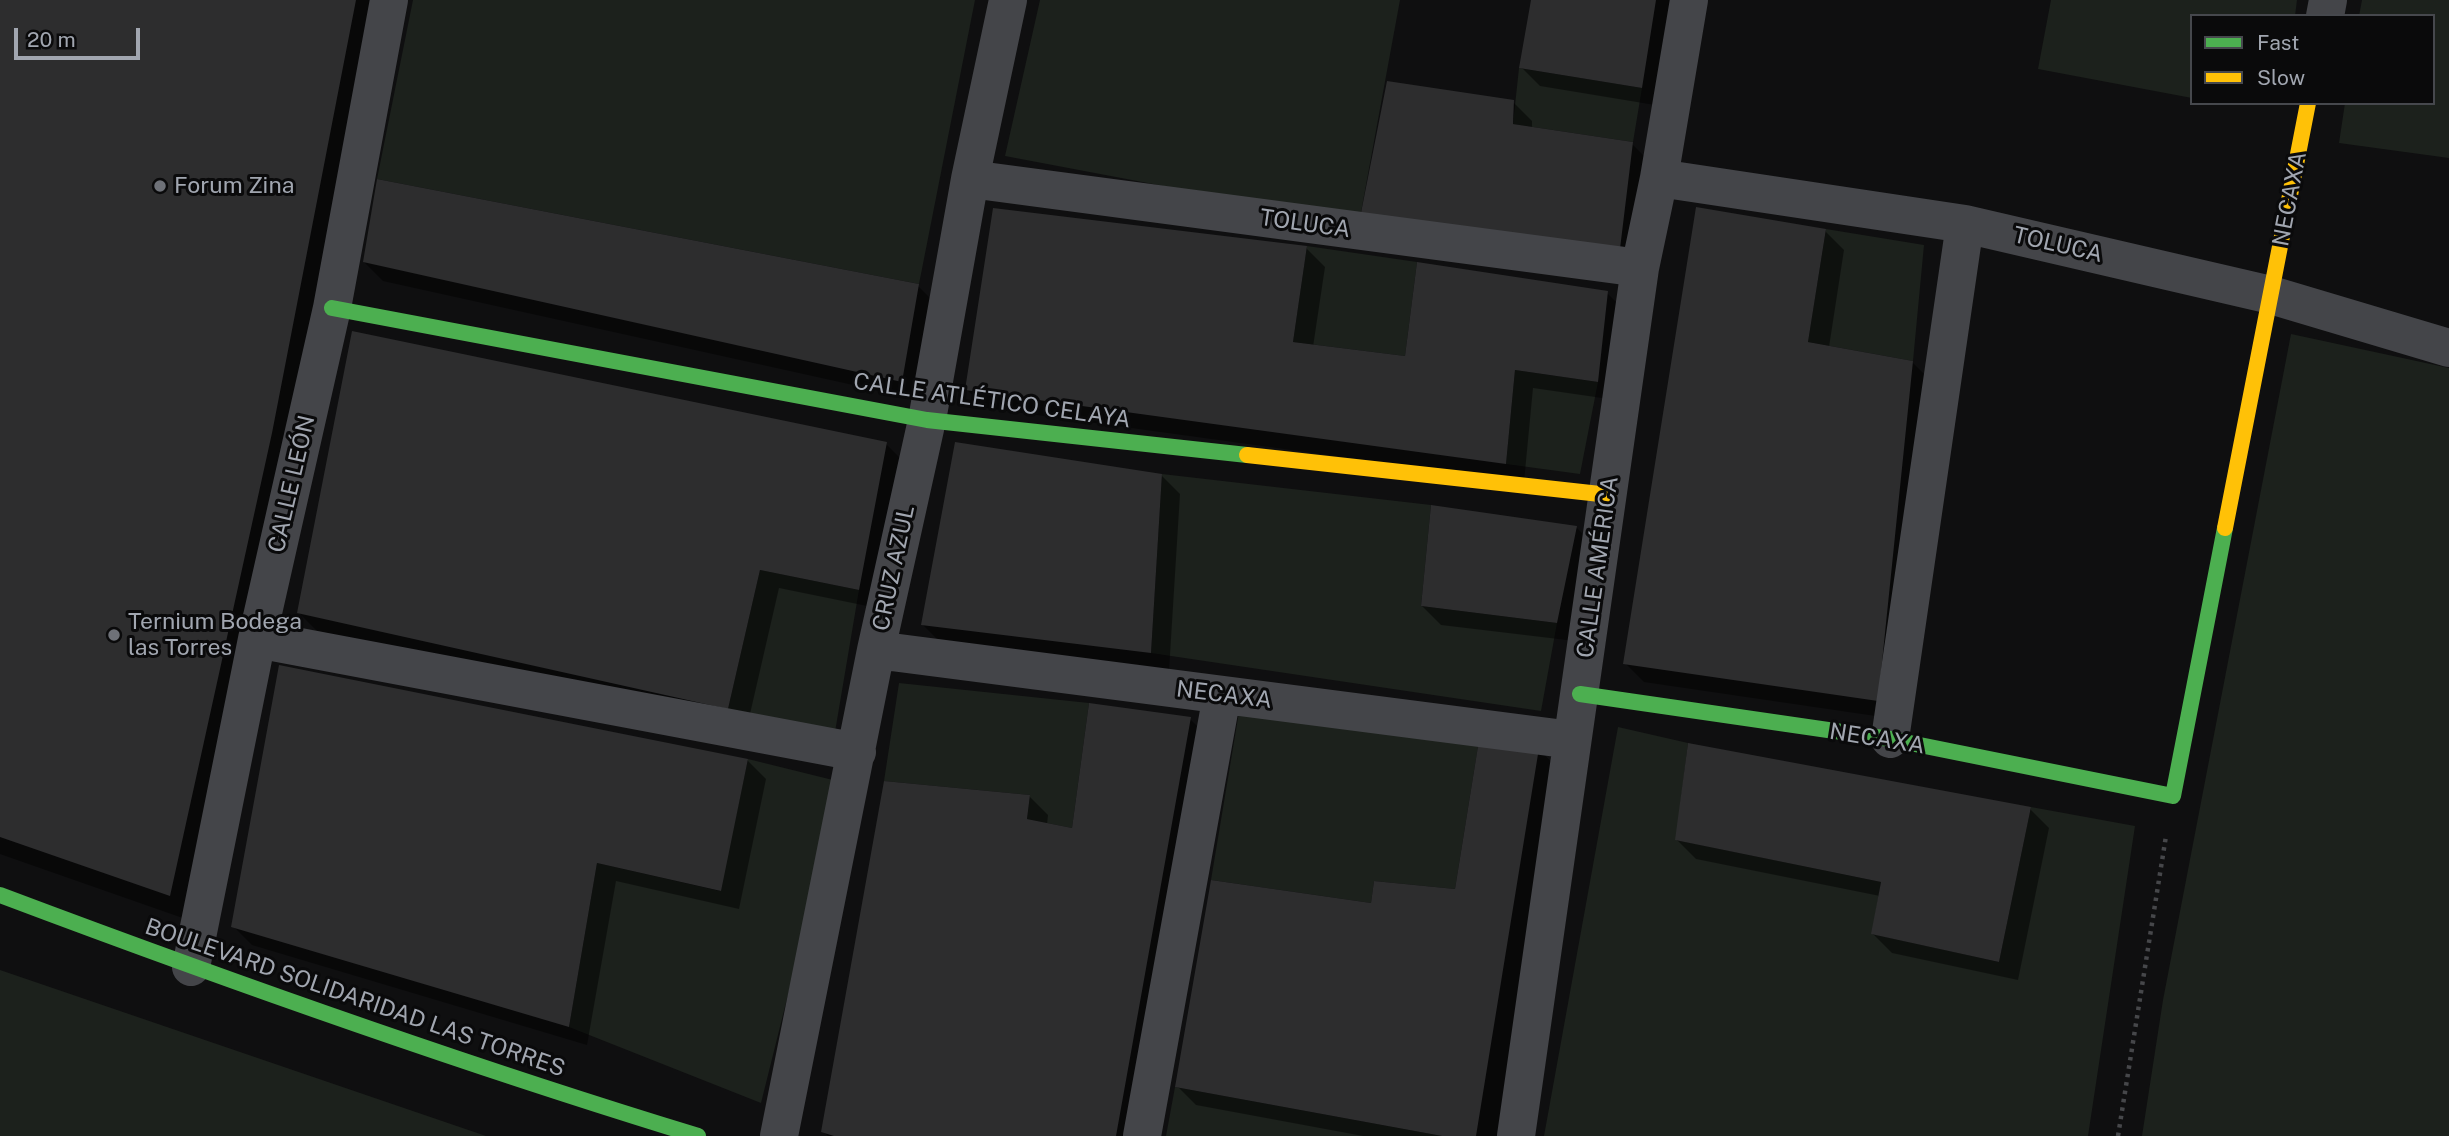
<!DOCTYPE html>
<meta charset="utf-8">
<style>
body{margin:0}
#map{position:relative;width:2449px;height:1136px;overflow:hidden;background:#0f0f10;font-family:"Public Sans",sans-serif}
canvas{display:block}
.legend{position:absolute;left:2190px;top:14px;width:245px;height:91px;box-sizing:border-box;background:#0a0a0b;border:2px solid #46484d;margin:0;padding:9px 12px;list-style:none;font-size:21px;color:#a1a6b0}
.legend li{display:flex;align-items:center;gap:14px;height:35px}
.legend b{width:35px;border:2px solid #46484d}
.scale{position:absolute;left:14px;top:28px;width:126px;height:32px;box-sizing:border-box;border:4px solid #a1a6b0;border-top:0;padding-left:9px;font-size:21px;line-height:24px;white-space:nowrap;color:#a1a6b0;-webkit-text-stroke:5px #0a0a0b;paint-order:stroke}
</style>
<div id="map">
<canvas width="2449" height="1136"></canvas>
<ul class="legend">
<li><b style="height:9px;background:#4caf50"></b>Fast</li>
<li><b style="height:9px;background:#ffc107"></b>Slow</li>
</ul>
<div class="scale">20 m</div>
</div>
<script>
const ctx = document.querySelector('canvas').getContext('2d');
ctx.lineJoin = 'round';
function fillPath(path, color) {
  ctx.fillStyle = color;
  ctx.fill(path, 'evenodd');
}
function strokePath(path, color, width, dash) {
  ctx.strokeStyle = color;
  ctx.lineWidth = width;
  ctx.lineCap = dash ? 'butt' : 'round';
  ctx.setLineDash(dash || []);
  ctx.stroke(path);
}
function write(font, color, halo, rows, align = 'center') {
  ctx.font = font + ' "Public Sans",sans-serif';
  ctx.lineWidth = 6;
  ctx.setLineDash([]);
  ctx.textBaseline = 'middle';
  ctx.strokeStyle = halo;
  ctx.fillStyle = color;
  for (const [text, x, y, turn = 0] of rows) {
    ctx.save();
    ctx.translate(x, y);
    ctx.rotate((+turn || 0) * Math.PI / 180);
    ctx.textAlign = isNaN(turn) ? turn : align;
    if (halo) ctx.strokeText(text, 0, 0);
    ctx.fillText(text, 0, 0);
    ctx.restore();
  }
}
fillPath(new Path2D(`
 M413,0H975L919,284L377,179Z
 M1040,0H1400L1359,223L1005,156Z
 M2051,0H2297L2295,16H2192V98L2038,69Z
 M2362,0H2449V158L2339,143L2345,103H2433V16H2359Z
 M1519,68L1642,88L1633,142L1513,124Z
 M1826,229L1924,245L1913,361L1808,342Z
 M1307,246L1417,262L1405,356L1293,342Z
 M2291,334L2449,368V1136H2142L2163,1000Z
 M1515,370L1598,382L1580,474L1506,464Z
 M1162,474L1431,505L1421,606L1557,623L1541,711L1151,653Z
 M760,570L859,590L835,732L728,709Z
 M899,683L1089,703L1072,828L1027,819L1030,795L884,781Z
 M1240,706L1479,740L1455,889L1374,881L1371,903L1211,880Z
 M1618,727L1688,743L1676,840L1881,882L1872,934L1999,962L2031,807L2135,826L2088,1136H1544Z
 M748,759L841,782L761,1103L569,1027L597,863L720,891Z
 M0,970L486,1136H0Z
 M1175,1087L1442,1136H1166Z`), '#1c211c');
fillPath(new Path2D(`
 M0,0H397L197,923L0,854Z
 M1532,0H1677L1661,106L1540,86L1521,67Z
 M1513,102L1532,121V129L1632,144L1651,163L1637,275L1380,241Z
 M1825,231L1844,250L1829,347L1912,362L1931,381L1896,719L1644,682L1625,663Z
 M1306,248L1325,267L1313,347L1406,358L1607,293L1626,312L1616,400L1533,388L1524,482L986,408L967,390Z
 M364,262L918,286L937,305L921,400L383,281Z
 M886,444L905,463L877,608L779,588L747,727L317,631L298,612Z
 M1161,475L1180,494L1169,671L941,643L922,624Z
 M1577,528L1595,547L1575,641L1441,625L1422,606Z
 M1190,719L1209,738L1138,1136H828L823,1131L1029,796L1048,815L1047,825L1073,830Z
 M1539,749L1557,768L1497,1136H1363L1196,1105L1177,1086L1456,891Z
 M747,760L766,779L739,909L616,881L587,1045L252,945L233,926Z
 M2030,809L2049,828L2018,980L1892,953L1873,934L1880,896L1696,859L1677,840Z`), '#0007');
fillPath(new Path2D(`
 M0,0H356L272,433L170,896L0,837Z
 M1531,0H1656L1642,88L1519,68Z
 M1387,81L1514,100L1513,124L1633,142L1619,257L1359,223Z
 M377,179L919,284L902,382L363,262Z
 M1696,207L1826,229L1808,342L1913,361L1878,701L1623,664Z
 M993,208L1307,246L1293,342L1405,356L1417,262L1608,291L1598,382L1515,370L1506,464L965,390Z
 M352,331L887,442L859,590L760,570L728,709L297,613Z
 M955,442L1162,474L1151,653L921,625Z
 M1431,505L1577,526L1557,623L1421,606Z
 M279,665L748,759L721,891L597,863L569,1027L231,927Z
 M1089,703L1191,717L1116,1136H834L821,1132L884,781L1030,795L1027,819L1072,828Z
 M1479,740L1539,748L1476,1136H1442L1175,1087L1211,880L1371,903L1374,881L1455,889Z
 M1688,743L2031,807L1999,962L1871,934L1881,882L1675,840Z`), '#2d2d2e');
strokePath(new Path2D(`
 M2118,1136L2166,836`), '#46474a', 4.5, [3.5, 5]);
strokePath(new Path2D(`
 M2325,16L2328,0
 M1659,178L1965,224L2271,295L2449,348
 M970,179L1640,268
 M257,639L857,752
 M876,650L1572,740
 M1890,739L1965,224
 M191,967L257,639L332,308L389,0
 M779,1136L876,650L927,420L970,179L1008,0
 M1142,1136L1222,695
 M1516,1136L1640,268L1659,178L1689,0`), '#444549', 38);
strokePath(new Path2D(`
 M332,308L927,420L1247,455
 M1580,694L1890,739L2173,796L2225,528
 M0,895C231,982 462,1064 698,1136`), '#4caf50', 16);
strokePath(new Path2D(`
 M1247,455L1609,495
 M2225,528L2308,103`), '#ffc107', 16);
for (const [x, y, r, color] of [
 [160,186,7,"#6e7178"],
 [114,635,7,"#6e7178"]
]) {
  const dot = new Path2D();
  dot.arc(x, y, r, 0, 2 * Math.PI);
  ctx.fillStyle = color;
  ctx.fill(dot);
  strokePath(dot, '#0a0a0b', 2.5);
}
write('23px', '#a1a6b0', '#0a0a0b', [
 ["Forum Zina",174,186],
 ["Ternium Bodega",128,622],
 ["las Torres",128,648]
], 'left');
write('23px', '#a1a6b0', '#0a0a0b', [
 ["NECAXA",2290,199,-79],
 ["TOLUCA",1305,224,8],
 ["TOLUCA",2058,245,13],
 ["CALLE ATLÉTICO CELAYA",992,401,8],
 ["CALLE LEÓN",292,484,-77],
 ["CALLE AMÉRICA",1598,567,-82],
 ["CRUZ AZUL",894,568,-78],
 ["NECAXA",1224,695,7],
 ["NECAXA",1877,739,9],
 ["BOULEVARD SOLIDARIDAD LAS TORRES",355,998,19]
]);
</script>
